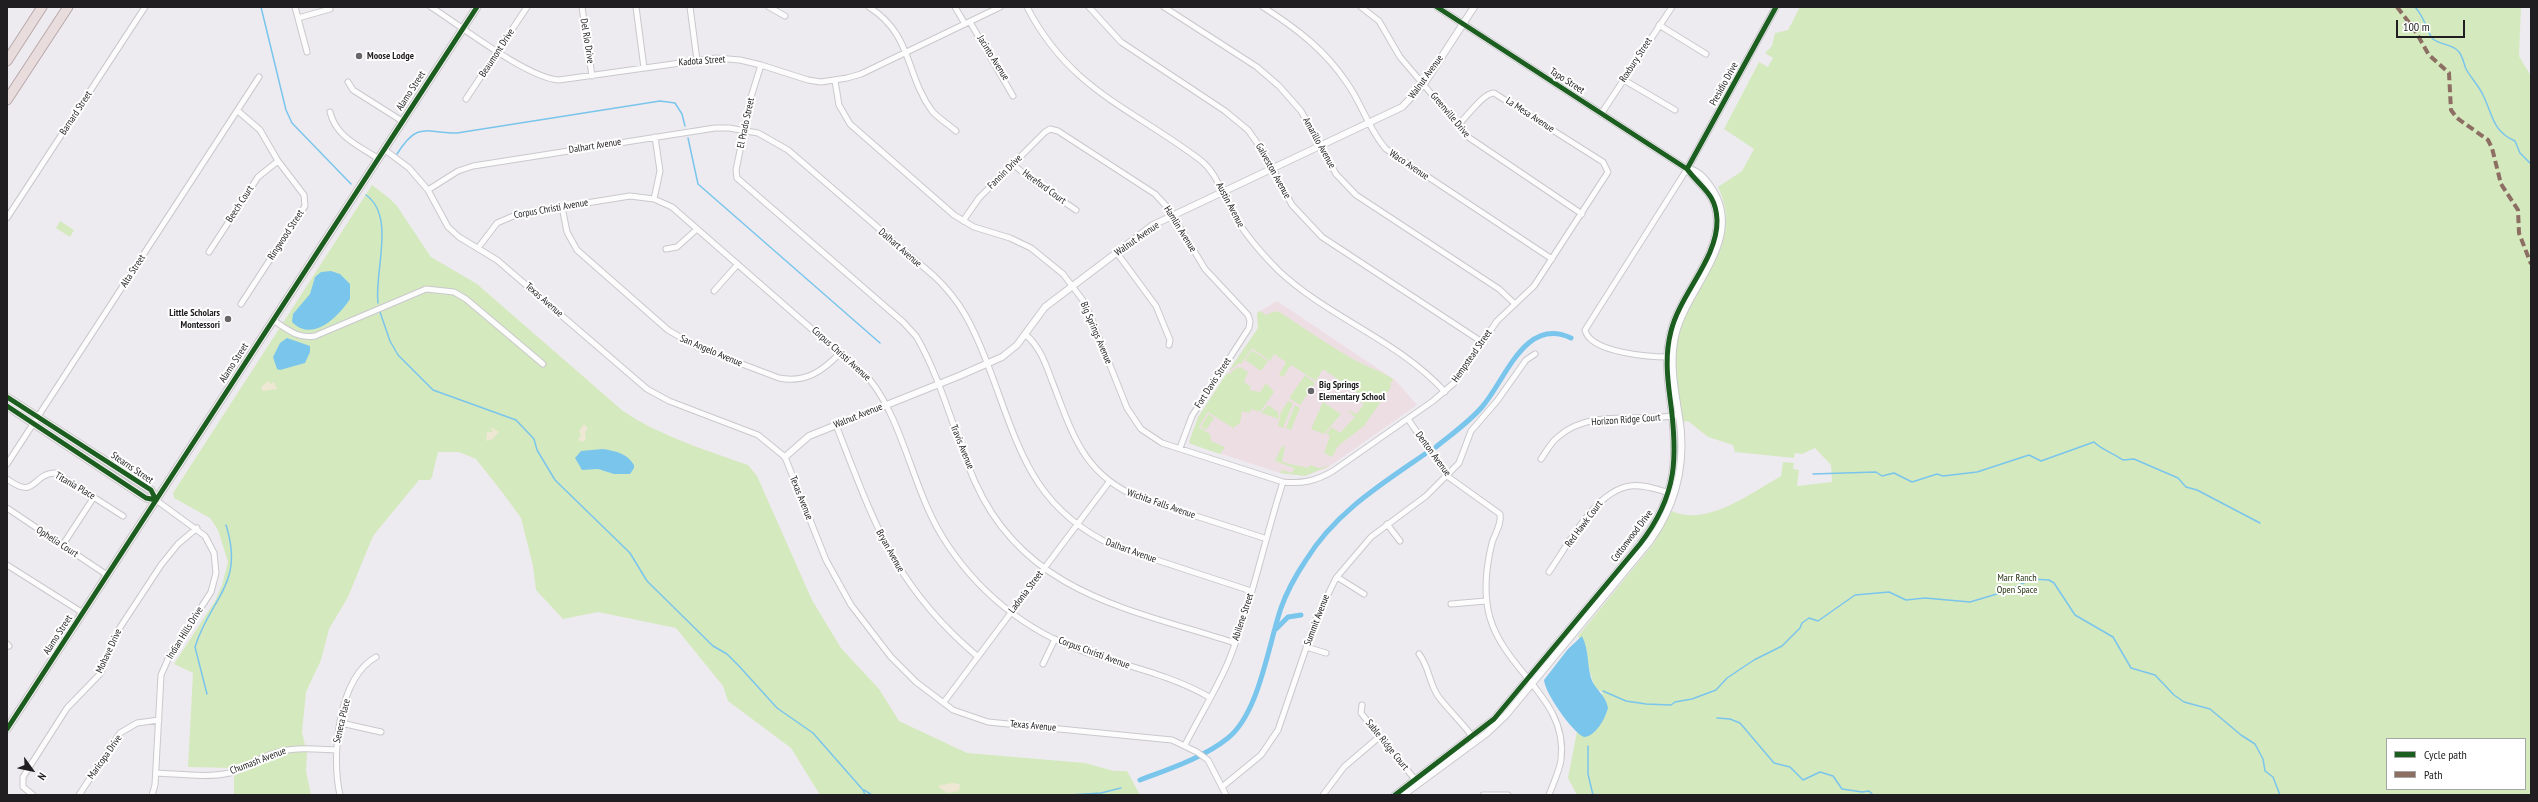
<!DOCTYPE html>
<style>
body{margin:0}
#map{position:relative;width:2538px;height:802px;overflow:hidden;background:#eeebf0;font-family:"PT Sans Narrow",sans-serif}
canvas{display:block}
.frame{position:absolute;inset:0;border:8px solid #201e20;pointer-events:none}
.legend{position:absolute;left:2386px;top:738px;width:140px;height:52px;box-sizing:border-box;background:#fff;border:1px solid #a6a5a6;margin:0;padding:5px 7px;list-style:none;font-size:12px;color:#201e20}
.legend li{display:flex;align-items:center;gap:8px;height:20px}
.legend b{width:20px;border:1px solid #a6a5a6}
.north{position:absolute;left:12px;top:750px;width:40px;height:40px;-webkit-text-stroke:3px #fff;paint-order:stroke;rotate:123deg;font-size:11px;font-weight:700;line-height:16px;text-align:center;color:#201e20}
.north::after{content:'';display:block;margin:auto;width:14px;height:18px;background:#201e20;clip-path:polygon(50% 0,100% 100%,50% 72%,0 100%)}
.scale{position:absolute;left:2396px;top:20px;width:69px;height:18px;box-sizing:border-box;border:2px solid #201e20;border-top:0;padding-left:5px;font-size:12px;line-height:14px;white-space:nowrap;color:#201e20;-webkit-text-stroke:3px #fff;paint-order:stroke}
</style>
<div id="map">
<canvas width="2538" height="802"></canvas>
<div class="frame"></div>
<ul class="legend">
<li><b style="height:5px;background:#1b5e20"></b>Cycle path</li>
<li><b style="height:5px;background:#8d6e63"></b>Path</li>
</ul>
<div class="north">N</div>
<div class="scale">100 m</div>
</div>
<script>
const ctx = document.querySelector('canvas').getContext('2d');
ctx.lineJoin = 'round';
function fillPath(path, color) {
  ctx.fillStyle = color;
  ctx.fill(path, 'evenodd');
}
function strokePath(path, color, width, dash) {
  ctx.strokeStyle = color;
  ctx.lineWidth = width;
  ctx.lineCap = dash ? 'butt' : 'round';
  ctx.setLineDash(dash || []);
  ctx.stroke(path);
}
function write(font, color, halo, rows, align = 'center') {
  ctx.font = font + ' "PT Sans Narrow",sans-serif';
  ctx.lineWidth = 4;
  ctx.setLineDash([]);
  ctx.textBaseline = 'middle';
  ctx.strokeStyle = halo;
  ctx.fillStyle = color;
  for (const [text, x, y, turn = 0] of rows) {
    ctx.save();
    ctx.translate(x, y);
    ctx.rotate((+turn || 0) * Math.PI / 180);
    ctx.textAlign = isNaN(turn) ? turn : align;
    if (halo) ctx.strokeText(text, 0, 0);
    ctx.fillText(text, 0, 0);
    ctx.restore();
  }
}
fillPath(new Path2D(`
 M1277,301L1395,380L1417,405L1327,468L1305,476L1280,473L1191,444L1189,442L1198,417L1258,328L1257,313Z`), '#eddee4');
fillPath(new Path2D(`
 M1800,7H2521L2519,56L2531,76V795H1577L1568,778L1579,721L1603,693L1595,687L1578,636L1654,543L1672,511C1707,527 1751,493 1781,476L1783,462L1794,463L1793,469L1799,470L1797,486L1832,482L1831,465L1815,448L1802,454L1795,453L1794,458L1735,452L1733,445L1708,437L1688,421L1683,422C1679,393 1672,363 1679,334C1693,281 1746,246 1718,187L1742,171L1754,149L1724,129L1759,62L1768,67L1773,58L1765,53L1772,46L1775,33L1788,30ZM2387,739H2525V789H2387Z
 M372,185L389,198L397,206L431,257L477,284L623,411C660,436 706,450 748,465L757,476L812,600L841,648L879,689L899,721L967,753L1085,763L1114,771H1127L1140,795H820L791,748L728,701L723,686L676,628L598,612L563,619L536,590L533,566L521,518L502,492L476,459L459,452H438L432,477L430,480H419L373,536L348,597L329,629L321,660L306,692L302,732L307,754L306,771L311,795H234V768L188,767L193,673L174,664L215,601L222,585L228,562L218,530L210,518L174,498L173,493Z
 M60,221L74,230L70,237L56,228Z
 M1260,311L1266,315L1275,311L1281,313C1304,328 1327,344 1351,358C1366,367 1380,370 1393,379L1392,383L1390,382L1391,387L1364,426L1338,446L1332,457L1324,453L1330,436L1326,434L1332,427L1340,433L1355,417L1347,410L1357,414L1364,404L1355,398L1358,393L1323,369L1316,381L1291,365L1283,377L1279,375L1286,362L1274,354L1270,361L1252,348L1241,364L1239,363L1228,372L1258,328L1257,313Z
 M1252,350L1268,361L1261,371L1245,360Z
 M1239,366L1237,370L1240,367L1248,372L1244,382L1251,387L1249,390L1260,392L1266,383L1274,392L1260,412L1252,409L1249,413L1242,411L1240,423L1233,428L1208,412L1199,427L1210,434L1211,441L1225,447L1220,454L1191,444L1189,442L1198,417L1227,373L1229,374Z
 M1305,375L1315,383L1300,405L1289,398Z
 M1288,401L1293,403L1283,428L1278,426L1281,412Z
 M1323,402L1341,414L1324,434L1311,429Z
 M1268,405L1278,412L1279,419L1261,413Z
 M1295,405L1300,408L1291,430L1286,428Z
 M1209,414L1214,418L1206,430L1201,426Z
 M1282,446L1285,447L1282,462L1308,468L1310,465L1319,468L1331,465L1305,476L1280,473L1282,470L1292,473L1294,468L1275,461Z`), '#d5e9be');
fillPath(new Path2D(`
 M268,381L270,384L274,382L277,389L263,391L261,387Z
 M584,424L588,429L585,432L586,440L581,442L578,439L581,435L579,431Z
 M490,427L499,432L493,439L486,441L487,432H493Z
 M953,783L960,784L959,791L948,793L938,787L940,785Z`), '#ede7d4');
fillPath(new Path2D(`
 M331,271L340,274L350,284V299C338,317 313,343 292,322L293,314L310,294L315,277L321,272Z
 M287,338L310,346V352L305,363L280,370L277,369L273,357L280,343Z
 M603,449C615,451 627,453 634,465V468L630,474H614L598,469L582,470L575,458L581,451Z
 M1582,636C1589,650 1587,664 1591,678C1595,690 1606,695 1608,708C1605,719 1596,736 1584,737C1572,732 1545,693 1544,680L1568,649Z`), '#7ac5ec');
strokePath(new Path2D(`
 M261,7L286,110L292,123L351,184
 M2415,7C2425,17 2427,33 2433,39C2441,46 2452,43 2459,52C2463,57 2464,64 2466,69C2471,78 2479,86 2483,95C2493,115 2492,131 2515,141L2520,153L2531,164
 M688,138L698,184L880,343
 M397,154C418,121 424,133 457,133L660,101L675,103L682,114L685,126
 M366,195C396,216 374,272 378,303
 M380,312L390,341L398,355L433,390L516,420L534,439L537,450L555,480L630,553L647,581L713,646L727,654L739,666L777,708L813,733L863,790L865,795
 M1813,474L1876,472L1882,476L1894,473L1912,482L1937,474L1943,476L1977,472L2029,455L2041,461L2094,442C2102,450 2113,453 2123,460L2134,459L2178,478L2186,487L2197,490L2260,523
 M1603,691L1626,701L1646,704L1671,705L1675,702L1692,699L1716,690L1727,678L1754,660L1782,646L1800,628L1802,623L1809,618L1818,621L1855,595L1889,592L1906,600L1925,598L1970,602L2007,591L2032,579L2049,580L2054,583L2075,615L2113,637L2131,668L2155,675L2174,695L2184,702L2210,709L2241,735L2255,744L2263,759L2265,771L2273,777L2280,795
 M207,694L195,647C210,598 245,585 226,525
 M1717,718L1730,719L1740,723L1774,763L1790,767L1803,780L1820,772L1833,776L1842,789L1862,792L1869,791L1873,795
 M1588,746V774L1593,795
 M864,790L872,795
 M1069,795L1101,793L1121,788`), '#7ac5ec', 1.5);
strokePath(new Path2D(`
 M1436,447C1452,434 1469,422 1482,407C1506,379 1525,316 1571,338
 M1276,629L1288,617L1301,615
 M1140,780C1169,769 1203,758 1228,738C1259,713 1268,646 1281,608C1287,591 1296,575 1306,560C1335,513 1380,485 1425,454`), '#7ac5ec', 5);
const minor = new Path2D(`
 M295,7L307,52
 M431,7C461,26 527,78 559,80L716,58L740,60L761,65L808,80L821,82L847,78L861,74L1000,7
 M582,7L592,76
 M636,7L644,68
 M690,7L697,60
 M769,7L785,16
 M869,7C913,35 905,74 932,111C938,118 948,124 956,131
 M955,7L965,24
 M1027,7C1070,90 1130,107 1199,159C1217,172 1223,196 1234,215C1246,236 1262,254 1279,271C1329,318 1398,340 1445,392
 M1089,7L1121,42L1225,111L1248,130L1263,151L1292,205L1322,237L1482,342
 M1164,7L1257,67L1279,86L1301,111L1336,174L1356,195L1499,289L1515,304
 M1263,7C1296,28 1325,50 1347,83C1362,104 1369,130 1386,149L1552,259
 M1361,7L1379,21L1400,57L1468,137L1582,214
 M298,18L330,9
 M970,22L1013,96
 M1659,25L1706,54
 M761,65L751,97L736,170L737,178L903,322L916,336C941,378 955,436 975,482C1025,594 1130,609 1235,643
 M1624,80L1675,110
 M835,81L839,105L850,124L954,215L974,227L1010,238L1031,248L1063,274L1082,299L1090,315L1127,408L1141,429L1162,443L1283,482C1302,484 1316,481 1333,471L1433,401L1454,383L1497,321L1534,286L1608,172L1603,162L1494,93C1483,93 1467,117 1458,125
 M348,82L353,90L402,121
 M466,99L527,7
 M238,111L260,130L278,161L304,195L305,206L241,304
 M330,112C336,137 359,146 379,159
 M1601,114L1672,7
 M385,150L409,168L428,190L448,227L459,237L497,260L647,389L669,401L758,435L785,457L826,560L851,605L891,657L916,682L953,710L988,722L1172,740L1197,752L1208,760L1226,795
 M1013,164L1030,179L1076,210
 M428,190L458,171L473,166L715,128H729L758,133L788,150L934,276C961,301 973,327 986,360C1018,442 1028,506 1114,546L1251,591
 M654,199L660,171L655,137
 M562,207L567,232L577,250L668,330L697,347L779,378C805,383 822,372 840,353
 M7,218L145,7
 M963,221L979,198L1045,132L1050,129L1058,131L1155,194L1169,209L1205,269L1248,315L1250,321L1249,328L1192,416L1180,448
 M478,248L497,223L518,214L630,196L654,199L672,207L870,380C903,421 913,489 942,536C975,590 1025,631 1085,652C1126,666 1171,675 1209,697
 M666,249L677,247L697,229
 M209,252L258,177L278,161
 M1117,253L1156,306L1170,340L1169,345
 M714,291L738,264
 M273,320C288,330 298,339 315,336L426,289L454,292L466,299L543,364
 M1025,334C1040,347 1045,362 1052,381C1072,432 1082,473 1137,497L1264,538
 M1669,357C1651,357 1590,353 1585,330L1687,169
 M1408,419L1447,476L1500,514C1502,524 1495,533 1492,543C1486,567 1483,593 1490,618C1506,672 1569,700 1561,760C1559,772 1553,784 1549,795
 M836,425C874,522 894,586 977,656
 M1541,459C1546,452 1551,442 1558,437C1590,408 1639,423 1678,415
 M7,464L259,77
 M7,479C37,501 31,473 56,473L123,516
 M7,508L107,575
 M1387,524L1400,541
 M62,546L94,497
 M7,565L83,613
 M1549,572C1568,545 1595,491 1630,486C1644,484 1658,490 1671,493
 M1337,577L1364,594
 M1451,604L1486,601
 M7,644L9,646
 M1306,647L1326,653
 M1419,654C1429,666 1429,683 1438,696C1449,711 1464,724 1474,739
 M1043,664L1055,639
 M944,702L1109,482
 M1362,705L1361,713L1417,782
 M341,723L381,732
 M1185,745C1199,717 1217,689 1229,660C1252,602 1264,541 1283,482
 M156,773C180,774 207,778 230,773C244,770 255,760 269,755C291,746 313,749 336,750
 M1222,787L1261,755L1278,730L1316,619L1336,578L1371,537L1426,496L1459,463L1471,431L1497,401L1526,360L1535,354
 M33,795L23,787V777L67,708L100,674L119,629L161,565L178,544L197,528
 M79,795L120,733L137,723L159,720
 M152,795L155,785L161,675L169,657L211,592L216,573L214,553L205,536L156,500
 M340,795C331,757 338,678 376,657
 M1323,795L1344,767L1379,737
 M1483,795H1508`);
const tertiary = new Path2D(`
 M1687,169L1776,7
 M785,457L809,436L959,376L1002,357L1017,345L1045,307L1153,225L1402,107L1424,84L1474,7
 M1395,795L1494,719L1640,544C1678,495 1678,456 1670,398C1667,375 1665,354 1671,331C1680,294 1718,258 1717,220C1716,193 1701,188 1687,169L1437,7
 M1403,795L1487,733L1506,715L1650,541C1673,509 1684,472 1681,432C1678,402 1669,373 1674,342C1681,290 1749,240 1710,186C1704,178 1698,170 1687,169`);
const secondary = new Path2D(`
 M7,397L151,490L156,500
 M7,406L146,498L156,500
 M7,729L477,7`);
const motorway = new Path2D(`
 M7,61L42,7
 M7,100L68,7`);
strokePath(minor, '#cac8cc', 7);
strokePath(tertiary, '#cac8cc', 8);
strokePath(secondary, '#cac8cc', 9);
strokePath(motorway, '#b8a9ab', 11);
strokePath(minor, '#fcfcfd', 5);
strokePath(tertiary, '#fcfcfd', 6);
strokePath(secondary, '#f6f3f3', 7);
strokePath(motorway, '#e9dcdc', 9);
strokePath(new Path2D(`
 M2397,7L2414,29L2429,55L2449,73L2451,110L2457,118L2488,140L2492,148L2501,184L2518,210L2519,233L2531,264`), '#8d6e63', 4, [8, 4]);
strokePath(new Path2D(`
 M1687,169L1776,7
 M7,397L151,490L156,500
 M7,406L146,498L156,500
 M7,729L477,7
 M1395,795L1494,719L1640,544C1678,495 1678,456 1670,398C1667,375 1665,354 1671,331C1680,294 1718,258 1717,220C1716,193 1701,188 1687,169L1437,7`), '#1b5e20', 5);
for (const [x, y, r, color] of [
 [359,56,4,"#686669"],
 [228,319,4,"#686669"],
 [1311,391,4,"#686669"]
]) {
  const dot = new Path2D();
  dot.arc(x, y, r, 0, 2 * Math.PI);
  ctx.fillStyle = color;
  ctx.fill(dot);
  strokePath(dot, '#fff', 1.5);
}
write('10px', '#201e20', '#fff', [
 ["Del Rio Drive",587,41,81],
 ["Beaumont Drive",497,53,-57],
 ["Jacinto Avenue",993,58,58],
 ["Roxbury Street",1636,60,-57],
 ["Kadota Street",702,61,-4],
 ["Walnut Avenue",1426,77,-54],
 ["Tapo Street",1567,81,33],
 ["Presidio Drive",1724,84,-61],
 ["Alamo Street",411,91,-57],
 ["Barnard Street",76,113,-57],
 ["Greenville Drive",1450,115,50],
 ["La Mesa Avenue",1530,115,33],
 ["El Prado Street",746,123,-78],
 ["Amarillo Avenue",1319,143,61],
 ["Dalhart Avenue",595,146,-9],
 ["Waco Avenue",1409,165,34],
 ["Galveston Avenue",1273,171,61],
 ["Fannin Drive",1005,172,-45],
 ["Hereford Court",1044,187,36],
 ["Beech Court",240,204,-57],
 ["Austin Avenue",1230,205,62],
 ["Corpus Christi Avenue",551,209,-10],
 ["Hamlin Avenue",1180,229,58],
 ["Ringwood Street",286,235,-57],
 ["Walnut Avenue",1137,239,-35],
 ["Dalhart Avenue",900,248,41],
 ["Alta Street",133,271,-57],
 ["Texas Avenue",544,300,41],
 ["Big Springs Avenue",1096,333,67],
 ["San Angelo Avenue",711,351,23],
 ["Corpus Christi Avenue",841,354,42],
 ["Hempstead Street",1472,356,-55],
 ["Alamo Street",234,363,-57],
 ["Fort Davis Street",1213,383,-57],
 ["Walnut Avenue",858,416,-22],
 ["Horizon Ridge Court",1626,420,-4],
 ["Travis Avenue",962,447,68],
 ["Denton Avenue",1433,454,54],
 ["Stearns Street",132,468,34],
 ["Titania Place",75,486,30],
 ["Texas Avenue",801,498,68],
 ["Wichita Falls Avenue",1161,504,19],
 ["Red Hawk Court",1584,524,-53],
 ["Cottonwood Drive",1632,536,-53],
 ["Ophelia Court",57,542,33],
 ["Bryan Avenue",890,551,61],
 ["Dalhart Avenue",1131,551,20],
 ["Ladonia Street",1026,592,-53],
 ["Abilene Street",1243,617,-72],
 ["Summit Avenue",1317,620,-69],
 ["Indian Hills Drive",185,633,-58],
 ["Alamo Street",58,635,-57],
 ["Mohave Drive",109,651,-65],
 ["Corpus Christi Avenue",1094,653,20],
 ["Seneca Place",342,721,-77],
 ["Texas Avenue",1033,726,5],
 ["Sable Ridge Court",1387,745,51],
 ["Maricopa Drive",105,757,-55],
 ["Chumash Avenue",258,761,-21]
]);
write('bold 10px', '#201e20', '#fff', [
 ["Moose Lodge",367,56],
 ["Little Scholars",220,313,"right"],
 ["Montessori",220,325,"right"],
 ["Big Springs",1319,385],
 ["Elementary School",1319,397]
], 'left');
write('10px', '#23330e', '#fff', [
 ["Marr Ranch",2017,578],
 ["Open Space",2017,590]
]);
</script>
